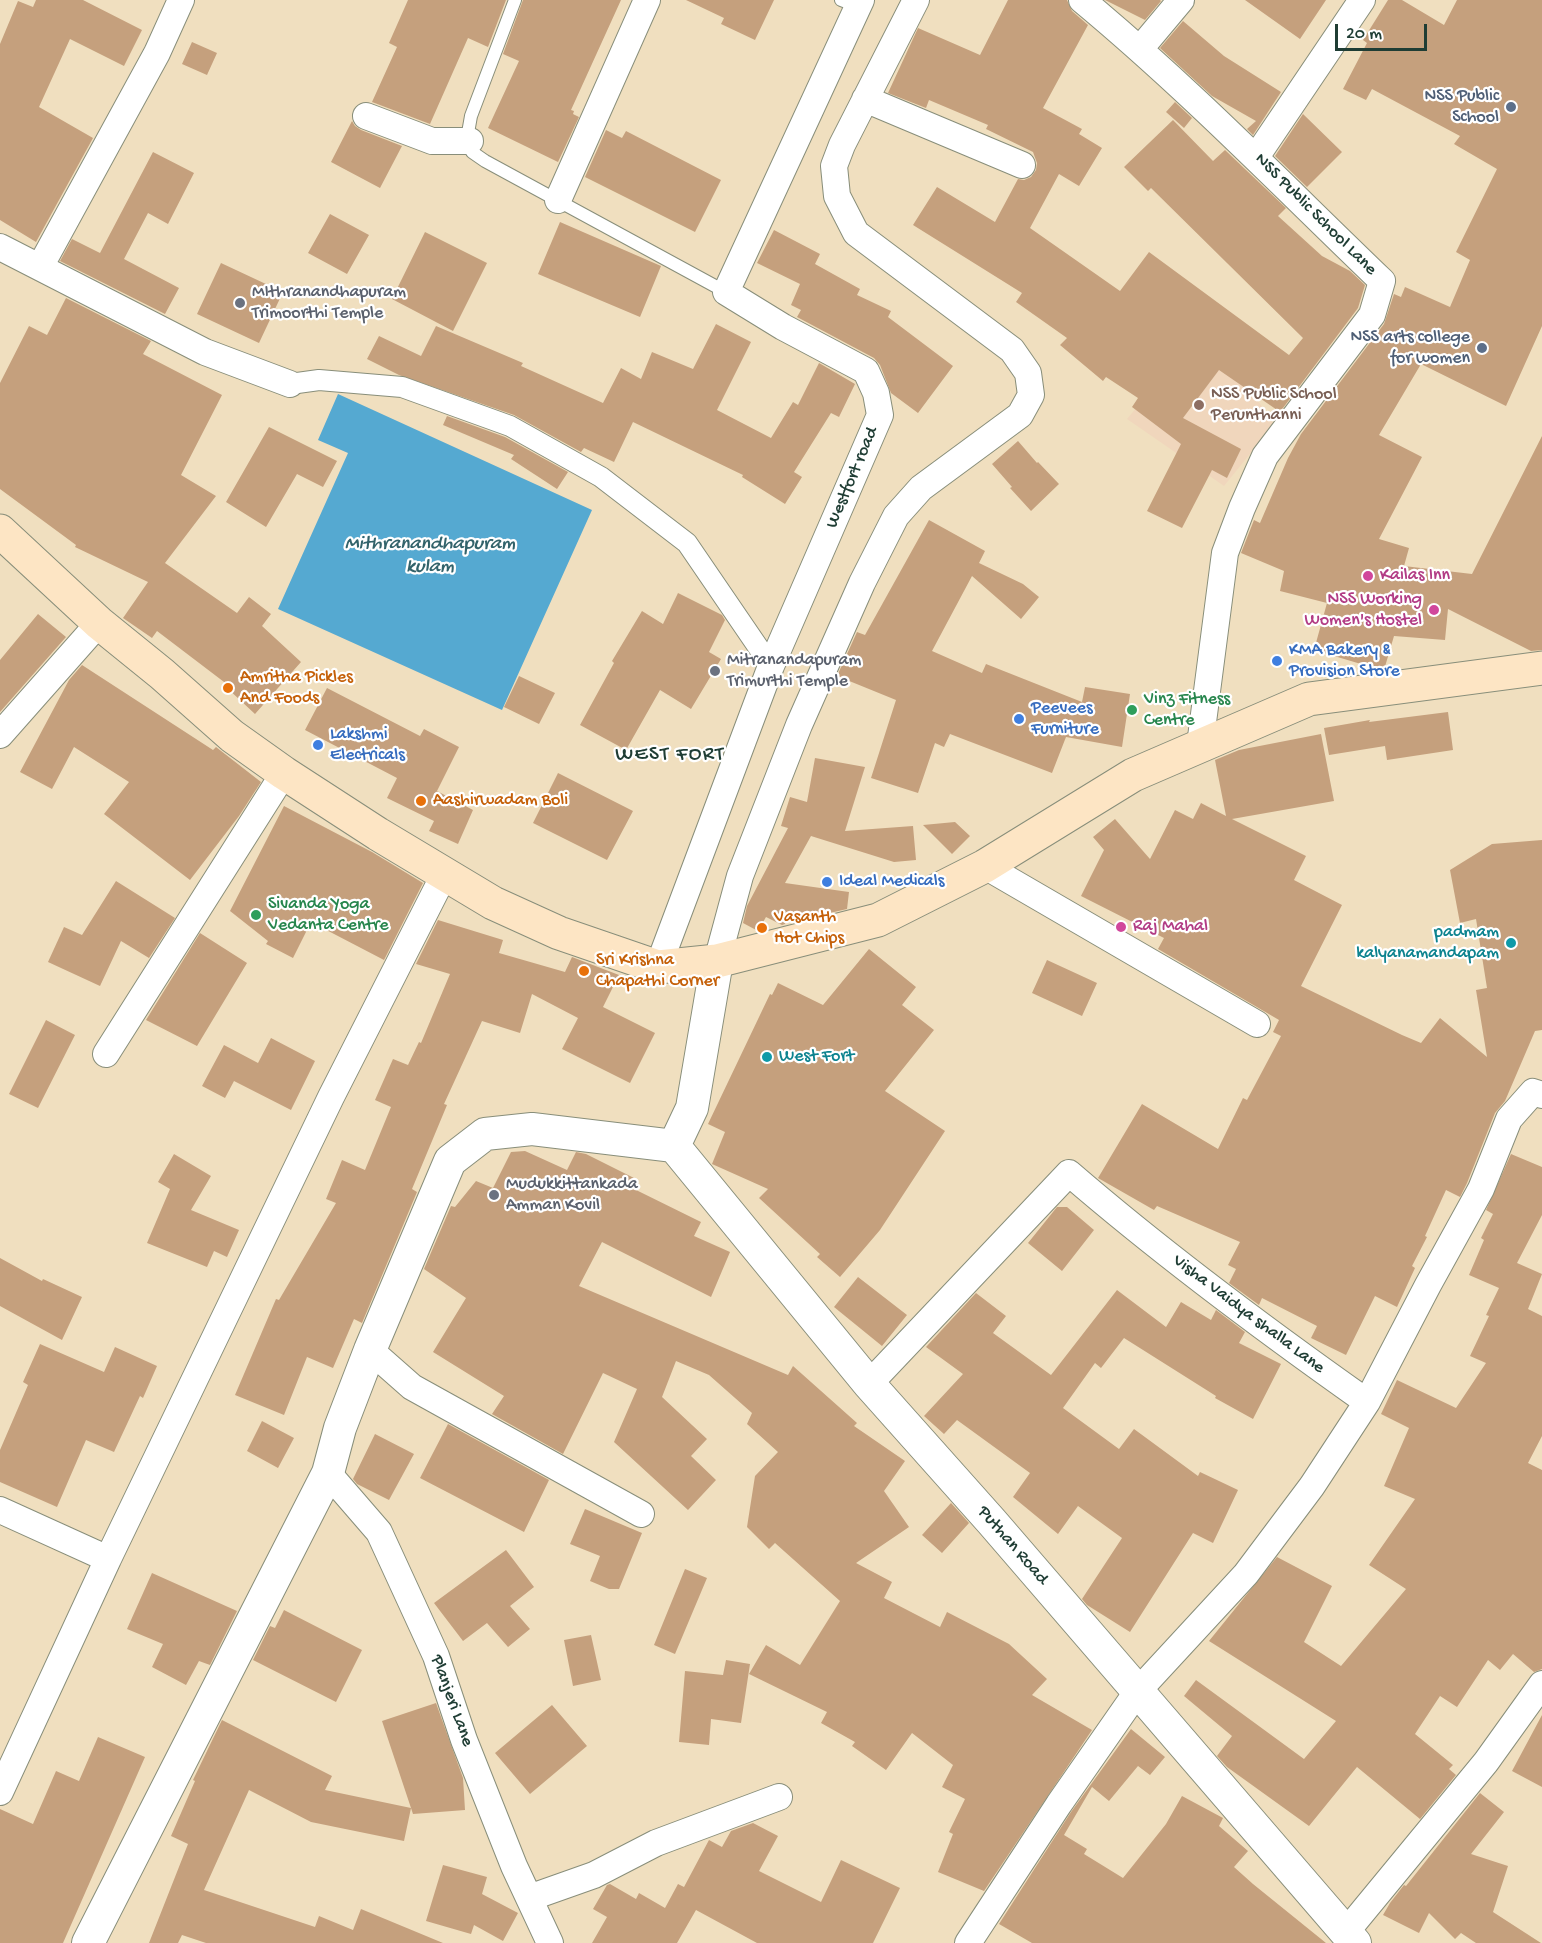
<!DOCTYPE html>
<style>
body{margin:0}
#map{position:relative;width:1542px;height:1943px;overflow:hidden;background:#f0dfbf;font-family:"Gochi Hand",sans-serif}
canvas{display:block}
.scale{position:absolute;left:1335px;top:24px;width:92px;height:27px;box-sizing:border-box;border:3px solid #1f3d34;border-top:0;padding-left:8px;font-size:18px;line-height:21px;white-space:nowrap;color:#1f3d34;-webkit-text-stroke:4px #fff;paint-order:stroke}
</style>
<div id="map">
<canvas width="1542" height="1943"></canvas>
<div class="scale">20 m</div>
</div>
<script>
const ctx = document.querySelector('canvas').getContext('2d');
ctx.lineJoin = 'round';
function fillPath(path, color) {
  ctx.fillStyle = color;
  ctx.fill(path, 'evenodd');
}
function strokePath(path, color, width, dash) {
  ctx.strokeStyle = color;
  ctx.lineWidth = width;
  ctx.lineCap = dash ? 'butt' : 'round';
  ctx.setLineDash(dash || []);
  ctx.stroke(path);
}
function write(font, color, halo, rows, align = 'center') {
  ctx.font = font + ' "Gochi Hand",sans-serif';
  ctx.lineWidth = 4.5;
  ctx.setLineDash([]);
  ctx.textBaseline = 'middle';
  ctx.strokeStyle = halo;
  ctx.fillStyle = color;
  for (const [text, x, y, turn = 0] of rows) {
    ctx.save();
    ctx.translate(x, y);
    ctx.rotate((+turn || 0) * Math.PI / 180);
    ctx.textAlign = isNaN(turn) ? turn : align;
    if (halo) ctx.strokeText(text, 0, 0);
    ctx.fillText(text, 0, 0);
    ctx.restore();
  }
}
fillPath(new Path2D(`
 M1193,340L1251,391L1274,424L1224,486L1127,419Z`), '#f0d6bc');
fillPath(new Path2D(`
 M338,394L592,510L502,710L278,609L348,453L318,440Z`), '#55a9d1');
fillPath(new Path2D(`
 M36,0H83L142,30L124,66L70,39L39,107L93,138L36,242L0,220V44L18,1L33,7Z
 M408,0H506L488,47L468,38L430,124L372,102L397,47L389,43Z
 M523,0H621L571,110L574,111L573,114L579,117L558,162L488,128L519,61L503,54Z
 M686,0H774L755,40L721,24L724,18Z
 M1008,0H1067L1072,11L1088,25L1043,108L1082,129L1079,134L1102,148L1079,186L1059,174L1030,228L1120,291L1149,252L1289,355L1303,338L1151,188L1148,191L1124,167L1173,120L1213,161L1225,150L1286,208L1278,216L1322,256L1350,271L1365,285L1358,308L1280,412L1219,370L1183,418L1241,449L1227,478L1212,470L1182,528L1147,511L1181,444L1132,407L1138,398L1106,377L1103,381L1060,345L1067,338L1016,302L1022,293L913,225L937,187L995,222L1018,179L1024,180L1031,177L1036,170L1037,163L1033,152L986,129L988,125L929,100L926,108L888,93L918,28L980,55Z
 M1105,0H1160L1161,1L1145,20Z
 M1245,0H1326L1300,39Z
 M1388,0H1402L1444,25L1457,0H1542V326L1506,406L1421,364L1379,435L1422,457L1379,539L1409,548L1404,566L1472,574L1542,436V650L1531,651L1448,609L1445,640L1394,636L1384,670H1381L1314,650L1327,603L1280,591L1284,571L1241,553L1254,520L1260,523L1288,458L1301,434L1384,324L1394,294L1401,297L1405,287L1450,307L1470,260L1456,252L1497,169L1454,144L1460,136L1372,89L1366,100L1343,89L1367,43L1363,40Z
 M1183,21L1224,56L1281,92L1253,135L1247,129L1256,121L1212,96L1160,48Z
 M192,42L217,53L207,75L182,64Z
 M1175,102L1192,118L1184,128L1166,112Z
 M1303,114L1342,152L1307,187L1275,156Z
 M352,121L355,126L361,130L402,146L380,188L331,162Z
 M606,130L622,138L626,131L721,180L695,232L585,177Z
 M153,152L194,173L168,224L148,213L124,259L179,288L165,314L60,261L72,239L100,253Z
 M330,214L369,235L347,274L308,253Z
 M560,222L661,266L640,317L538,274Z
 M774,230L820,254L815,264L860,289L857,295L891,311L888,317L953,366L918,413L891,393L880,365L874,358L797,317L801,310L791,305L800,284L757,263Z
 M425,232L487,263L453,331L392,299Z
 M221,263L283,292L259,343L197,314Z
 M66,298L151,341L143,354L222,395L181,475L216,496L165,563L237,613L249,597L271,614L262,626L301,662L255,714L226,687L228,685L157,631L152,638L123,618L148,582L75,547L76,545L0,489V383L29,326L47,335Z
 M716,324L751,342L717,410L771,438L793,402L798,405L819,363L855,384L839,417L831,413L794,472L802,477L785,504L742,477L743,475L633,422L614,462L584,448L581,452L514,415L399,375L367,359L379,336L421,356L436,326L523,363L521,366L603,403L621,368L641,379L652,352L693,369Z
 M447,416L505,437L568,472L557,489L511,459L514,455L443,425Z
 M269,427L337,461L323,487L297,474L266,527L226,502Z
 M1018,441L1037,463L1038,462L1059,484L1031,511L1010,488L1012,487L992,464Z
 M929,520L985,551L979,563L1023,584L1039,597L1021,619L972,576L932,651L982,673L986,664L1082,702L1085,687L1130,694L1122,747L1066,737L1052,773L950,734L944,747L935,743L918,793L871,778L896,700L837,676L857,632L865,635Z
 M678,593L722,615L725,620L709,652L721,659L691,709L660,690L626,750L580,725L614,663L612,661L642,611L663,624Z
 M38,614L66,637L0,712V660Z
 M82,665L213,750L216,747L261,782L239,816L190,880L104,814L129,782L74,747L52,789L20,772L69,680Z
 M519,676L555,693L539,724L504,707Z
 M327,688L420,736L424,729L459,747L437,791L473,810L458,844L429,831L434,821L387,798L397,778L305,730Z
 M1448,712L1453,750L1387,760L1385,746L1329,755L1324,728L1370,720L1369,722Z
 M1321,734L1334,801L1232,819L1306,856L1294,880L1342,905L1301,986L1402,1035L1421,1043L1440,1018L1487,1057L1476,990L1487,988L1476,919L1460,923L1450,870L1492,844L1542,840V1030L1535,1031L1505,1101L1495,1113L1467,1183L1460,1197L1446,1190L1425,1236L1427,1237L1412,1266L1415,1268L1397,1307L1375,1296L1346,1355L1311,1338L1317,1326L1262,1298L1259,1305L1229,1283L1236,1269L1228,1265L1240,1242L1157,1206L1154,1210L1098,1178L1142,1104L1218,1149L1243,1098L1247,1100L1281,1036L1273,1032L1279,1020L1158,949L1164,938L1081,896L1104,850L1093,837L1115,819L1150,859L1175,810L1193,819L1201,803L1226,816L1215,760L1239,750Z
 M815,758L865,767L845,831L913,826L916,860L894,862L811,836L785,883L849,892L847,909L817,916L791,912L785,924L782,925L766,917L758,931L743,923L747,906L788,828L781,826L790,797L807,802Z
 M558,773L633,811L607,860L533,823Z
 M284,806L372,852L423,883L384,960L311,922L293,958L266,944L268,941L230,911Z
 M955,822L970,836L952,854L923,825Z
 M116,881L175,918L149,958L121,941L100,986L48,962L64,927L82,935Z
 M438,920L503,940L499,953L565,972L572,957L619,975L603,1007L655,1033L630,1083L562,1049L578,1018L532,994L520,1033L482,1021L444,1104L447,1105L412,1189L417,1192L362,1323L354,1319L333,1368L307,1357L284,1415L235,1395L276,1299L279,1300L336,1203L326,1199L342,1160L365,1170L391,1107L375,1100L393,1059L408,1065L419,1042L421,1043L450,974L416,964Z
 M200,933L247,963L197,1046L146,1020Z
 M869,949L916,987L902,1005L934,1030L885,1091L945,1131L880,1230L840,1277L817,1257L820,1254L759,1198L768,1189L712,1164L725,1132L708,1124L770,994L772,995L778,983L823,1005Z
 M1047,960L1097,983L1082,1016L1032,993Z
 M46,1020L75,1035L38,1108L9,1094Z
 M271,1038L315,1061L291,1110L234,1081L225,1098L202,1086L224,1045L258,1063Z
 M525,1151L567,1170L576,1152L586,1154L634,1178L630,1187L701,1222L694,1236L730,1252L711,1297L602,1242L579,1286L788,1375L793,1366L857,1423L854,1426L905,1461L884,1491L909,1527L856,1563L892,1582L884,1598L940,1627L947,1612L1009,1644L1047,1679L1032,1695L1092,1730L984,1891L938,1872L953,1834L949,1832L965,1799L942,1787L953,1765L912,1733L886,1770L852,1746L855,1742L821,1723L827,1712L749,1674L766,1645L800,1665L840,1601L775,1543L769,1549L747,1527L755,1476L778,1452L747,1424L752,1413L709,1375L676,1361L662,1397L707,1439L691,1456L716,1480L688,1510L614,1442L637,1389L603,1373L563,1454L492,1414L504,1396L433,1352L466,1298L424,1269L451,1206L455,1207L476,1181L493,1188L511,1152Z
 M174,1154L211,1176L191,1210L239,1230L227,1257L214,1251L207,1267L147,1243L170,1189L158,1182Z
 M1511,1154L1542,1167V1215L1517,1263L1542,1274L1528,1309L1542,1316V1436L1528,1463L1542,1470V1669L1534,1672L1513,1654L1500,1670L1488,1660L1457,1707L1440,1696L1415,1734L1453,1765L1449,1769L1456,1775L1420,1819L1357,1767L1309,1826L1227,1767L1217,1756L1232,1736L1184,1696L1196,1680L1304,1759L1336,1721L1209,1641L1277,1557L1332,1586L1304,1642L1341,1666L1406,1589L1369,1565L1415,1499L1384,1486L1409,1428L1381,1414L1397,1380L1456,1408L1486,1363L1470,1356L1489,1316L1486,1315L1499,1288L1469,1275L1484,1240L1481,1238L1493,1214L1486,1210Z
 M1057,1207H1067L1094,1230L1062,1271L1028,1243Z
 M0,1258L42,1281L43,1279L82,1297L62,1340L0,1306Z
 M858,1277L907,1315L882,1346L834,1307Z
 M1117,1290L1166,1327L1181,1302L1211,1320L1216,1310L1245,1332L1239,1343L1281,1364L1253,1419L1215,1398L1216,1396L1124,1338L1101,1368L1095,1363L1063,1408L1119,1449L1134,1429L1198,1476L1200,1472L1238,1490L1213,1543L1193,1533L1130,1632L1087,1605L1082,1599L1122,1538L1078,1506L1058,1534L1013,1497L1030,1473L957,1420L944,1434L924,1416L963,1374L926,1347L976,1293L1006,1316L993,1333L1051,1375Z
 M40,1344L104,1372L115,1347L157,1366L143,1398L140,1396L114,1452L86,1440L57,1507L0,1482V1450L28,1385L23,1382Z
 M262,1421L294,1438L278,1468L247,1451Z
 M448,1424L549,1480L524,1532L420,1478Z
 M375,1434L414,1454L389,1500L357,1484L353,1479Z
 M951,1503L969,1523L942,1553L922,1535Z
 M585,1509L642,1533L619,1589H609L590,1581L600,1556L570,1544Z
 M506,1550L534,1587L510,1606L530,1629L508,1647L487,1623L463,1641L434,1603Z
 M685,1569L707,1578L675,1654L654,1645Z
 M152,1573L237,1611L210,1665L199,1661L186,1685L152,1667L163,1644L127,1629Z
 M284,1610L362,1650L336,1702L253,1660L270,1626L275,1628Z
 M591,1635L601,1680L573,1686L564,1640Z
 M726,1660L750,1664L741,1723L711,1719L709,1745L679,1742L685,1671L723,1675Z
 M436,1703L463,1778L465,1810L413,1814L382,1721Z
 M552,1705L587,1746L530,1794L495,1753Z
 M1542,1715V1787L1512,1771Z
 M222,1720L332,1776L325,1790L411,1808L404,1841L311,1822L249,1790L204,1890L315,1927L319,1916L353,1930L361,1909L443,1943H206L182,1935L178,1943H149L188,1844L171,1836L195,1781L193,1780Z
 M1131,1729L1165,1757L1150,1775L1138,1766L1109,1801L1092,1787L1064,1835L1087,1849L1084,1854L1123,1878L1166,1824L1182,1796L1223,1818L1219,1826L1248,1851L1234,1867L1253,1884L1326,1943H1032L999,1924L1071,1812Z
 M98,1737L145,1757L63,1943H0V1809L33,1824L56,1771L79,1781Z
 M1480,1793L1504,1812L1471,1854L1508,1866L1493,1912L1541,1943H1476L1461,1933L1455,1939L1429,1913L1419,1933L1383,1915L1390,1903L1404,1885L1406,1886Z
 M753,1823L778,1836L759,1871L821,1902L841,1860L900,1888L873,1943H757L696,1910L677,1943H592L607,1917L593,1909L607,1885L610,1884L636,1899L639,1893L665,1908L678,1884L684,1887L709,1840L722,1847L731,1831Z
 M443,1865L487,1877L482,1894L518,1913L503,1941L474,1925L471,1934L426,1921Z`), '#c5a07d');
const service = new Path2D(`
 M515,0L471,116L468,133L472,152L485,161L726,292
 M841,0L859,7`);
const pedestrian = new Path2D(`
 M290,384L319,380L402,387L510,426L601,477L687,543L771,666`);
const minor = new Path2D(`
 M1082,0C1188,88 1283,186 1382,281L1372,315L1265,456L1242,508L1225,553L1200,745
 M1140,49L1181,0
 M865,99L1022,165
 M366,116L432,141H470
 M1256,157L1362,0
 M558,200L647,0
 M0,247L205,352L290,384
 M40,267L157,53L181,0
 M0,735L99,623
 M985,866L1257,1024
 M717,961L740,876L799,725L862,583L896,516L921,488L1020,415L1031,395L1028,373L1012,350L856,233L837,196L834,166L842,145L916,0
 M658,967L771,666L880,415L876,393L866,371L783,327L726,292L861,0
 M106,1054L284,773
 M370,1350L412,1387L641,1514
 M869,1384L1069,1173C1164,1255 1265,1330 1367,1402L1312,1486L1246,1574L1137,1692L1059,1804L968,1943
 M1367,1402L1428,1285L1481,1189L1509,1119L1533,1092L1542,1095
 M328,1473L379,1532L436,1656L464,1740L514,1866L550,1943
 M0,1510L108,1559L331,1097L445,873
 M0,1792L108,1559
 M529,1898L594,1875L656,1843L779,1797
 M1346,1932L1486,1762L1542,1684`);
const tertiary = new Path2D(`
 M674,1146L869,1384L992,1522L1355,1943
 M88,1943L328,1473L340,1428L370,1350L450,1161L485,1134L532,1129L674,1146L692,1108L717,961`);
const secondary = new Path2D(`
 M0,531L99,623L162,674L232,736L284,773L378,834L493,903L559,933L658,967L717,961L878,920L985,866L1133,775L1309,699L1542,668`);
strokePath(service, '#888e7a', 14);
strokePath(pedestrian, '#888e7a', 22);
strokePath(minor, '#888e7a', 28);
strokePath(tertiary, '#888e7a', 34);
strokePath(secondary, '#888e7a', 35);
strokePath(service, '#fff', 12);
strokePath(pedestrian, '#fff', 20);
strokePath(minor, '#fff', 26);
strokePath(tertiary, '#fff', 32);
strokePath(secondary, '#fde5c4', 33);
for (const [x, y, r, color] of [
 [1511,107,6,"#5c6f8a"],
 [240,303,6,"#6b7280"],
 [1482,348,6,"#5c6f8a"],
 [1199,405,6,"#8d6e63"],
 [1368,576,6,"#d1479c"],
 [1434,610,6,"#d1479c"],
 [1277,661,6,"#3f7fe0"],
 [715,671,6,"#6b7280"],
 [228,688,6,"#e8710a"],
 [1132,710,6,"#2e9e5b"],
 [1019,719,6,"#3f7fe0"],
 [318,745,6,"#3f7fe0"],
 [421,801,6,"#e8710a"],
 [827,882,6,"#3f7fe0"],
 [256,915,6,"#2e9e5b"],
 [1121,927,6,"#d1479c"],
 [762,928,6,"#e8710a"],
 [1511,943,6,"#0f9aa8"],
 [584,971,6,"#e8710a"],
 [767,1057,6,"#0f9aa8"],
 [494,1195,6,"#6b7280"]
]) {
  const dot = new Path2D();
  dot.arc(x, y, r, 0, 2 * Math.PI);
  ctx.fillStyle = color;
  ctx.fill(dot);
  strokePath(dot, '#fff', 2);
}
write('18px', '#4e5e75', '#fff', [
 ["NSS Public",1499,97],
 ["School",1499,118],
 ["NSS arts college",1470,338],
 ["for women",1470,359]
], 'right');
write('18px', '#1f3d34', '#fff', [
 ["NSS Public School Lane",1315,215,45],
 ["Westfort road",853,478,-67],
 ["Visha Vaidya shalla Lane",1248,1315,37],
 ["Puthan Road",1012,1546,49],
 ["Planjeri Lane",451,1701,70]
]);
write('18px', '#5b616d', '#fff', [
 ["MIthranandhapuram",252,293],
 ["Trimoorthi Temple",252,314],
 ["Mitranandapuram",727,661],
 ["Trimurthi Temple",727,682],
 ["Mudukkittankada",506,1185],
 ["Amman Kovil",506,1206]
], 'left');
write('18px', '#785e54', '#fff', [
 ["NSS Public School",1211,395],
 ["Perunthanni",1211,416]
], 'left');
write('18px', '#b23c85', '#fff', [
 ["Kailas Inn",1380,576],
 ["NSS Working",1422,600,"right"],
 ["Women's Hostel",1422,621,"right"],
 ["Raj Mahal",1133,927]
], 'left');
write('18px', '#366cbe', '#fff', [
 ["KMA Bakery &",1289,651],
 ["Provision Store",1289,672],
 ["Peevees",1031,709],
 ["Furniture",1031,730],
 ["Lakshmi",330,735],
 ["Electricals",330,756],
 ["Ideal Medicals",839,882]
], 'left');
write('18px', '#c56008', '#fff', [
 ["Amritha Pickles",240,678],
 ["And Foods",240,699],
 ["Aashirwadam Boli",433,801],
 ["Vasanth",774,918],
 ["Hot Chips",774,939],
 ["Sri Krishna",596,961],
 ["Chapathi Corner",596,982]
], 'left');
write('18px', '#27864d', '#fff', [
 ["Vinz Fitness",1144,700],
 ["Centre",1144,721],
 ["Sivanda Yoga",268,905],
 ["Vedanta Centre",268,926]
], 'left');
write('18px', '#0d838f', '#fff', [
 ["padmam",1499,933],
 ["kalyanamandapam",1499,954],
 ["West Fort",779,1057,"left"]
], 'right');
write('italic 20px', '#32636b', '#fff', [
 ["Mithranandhapuram",430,545],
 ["kulam",430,568]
]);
ctx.letterSpacing = '1.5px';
write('21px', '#1f3d34', '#fff', [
 ["WEST FORT",670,756]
]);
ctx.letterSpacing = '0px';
</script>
